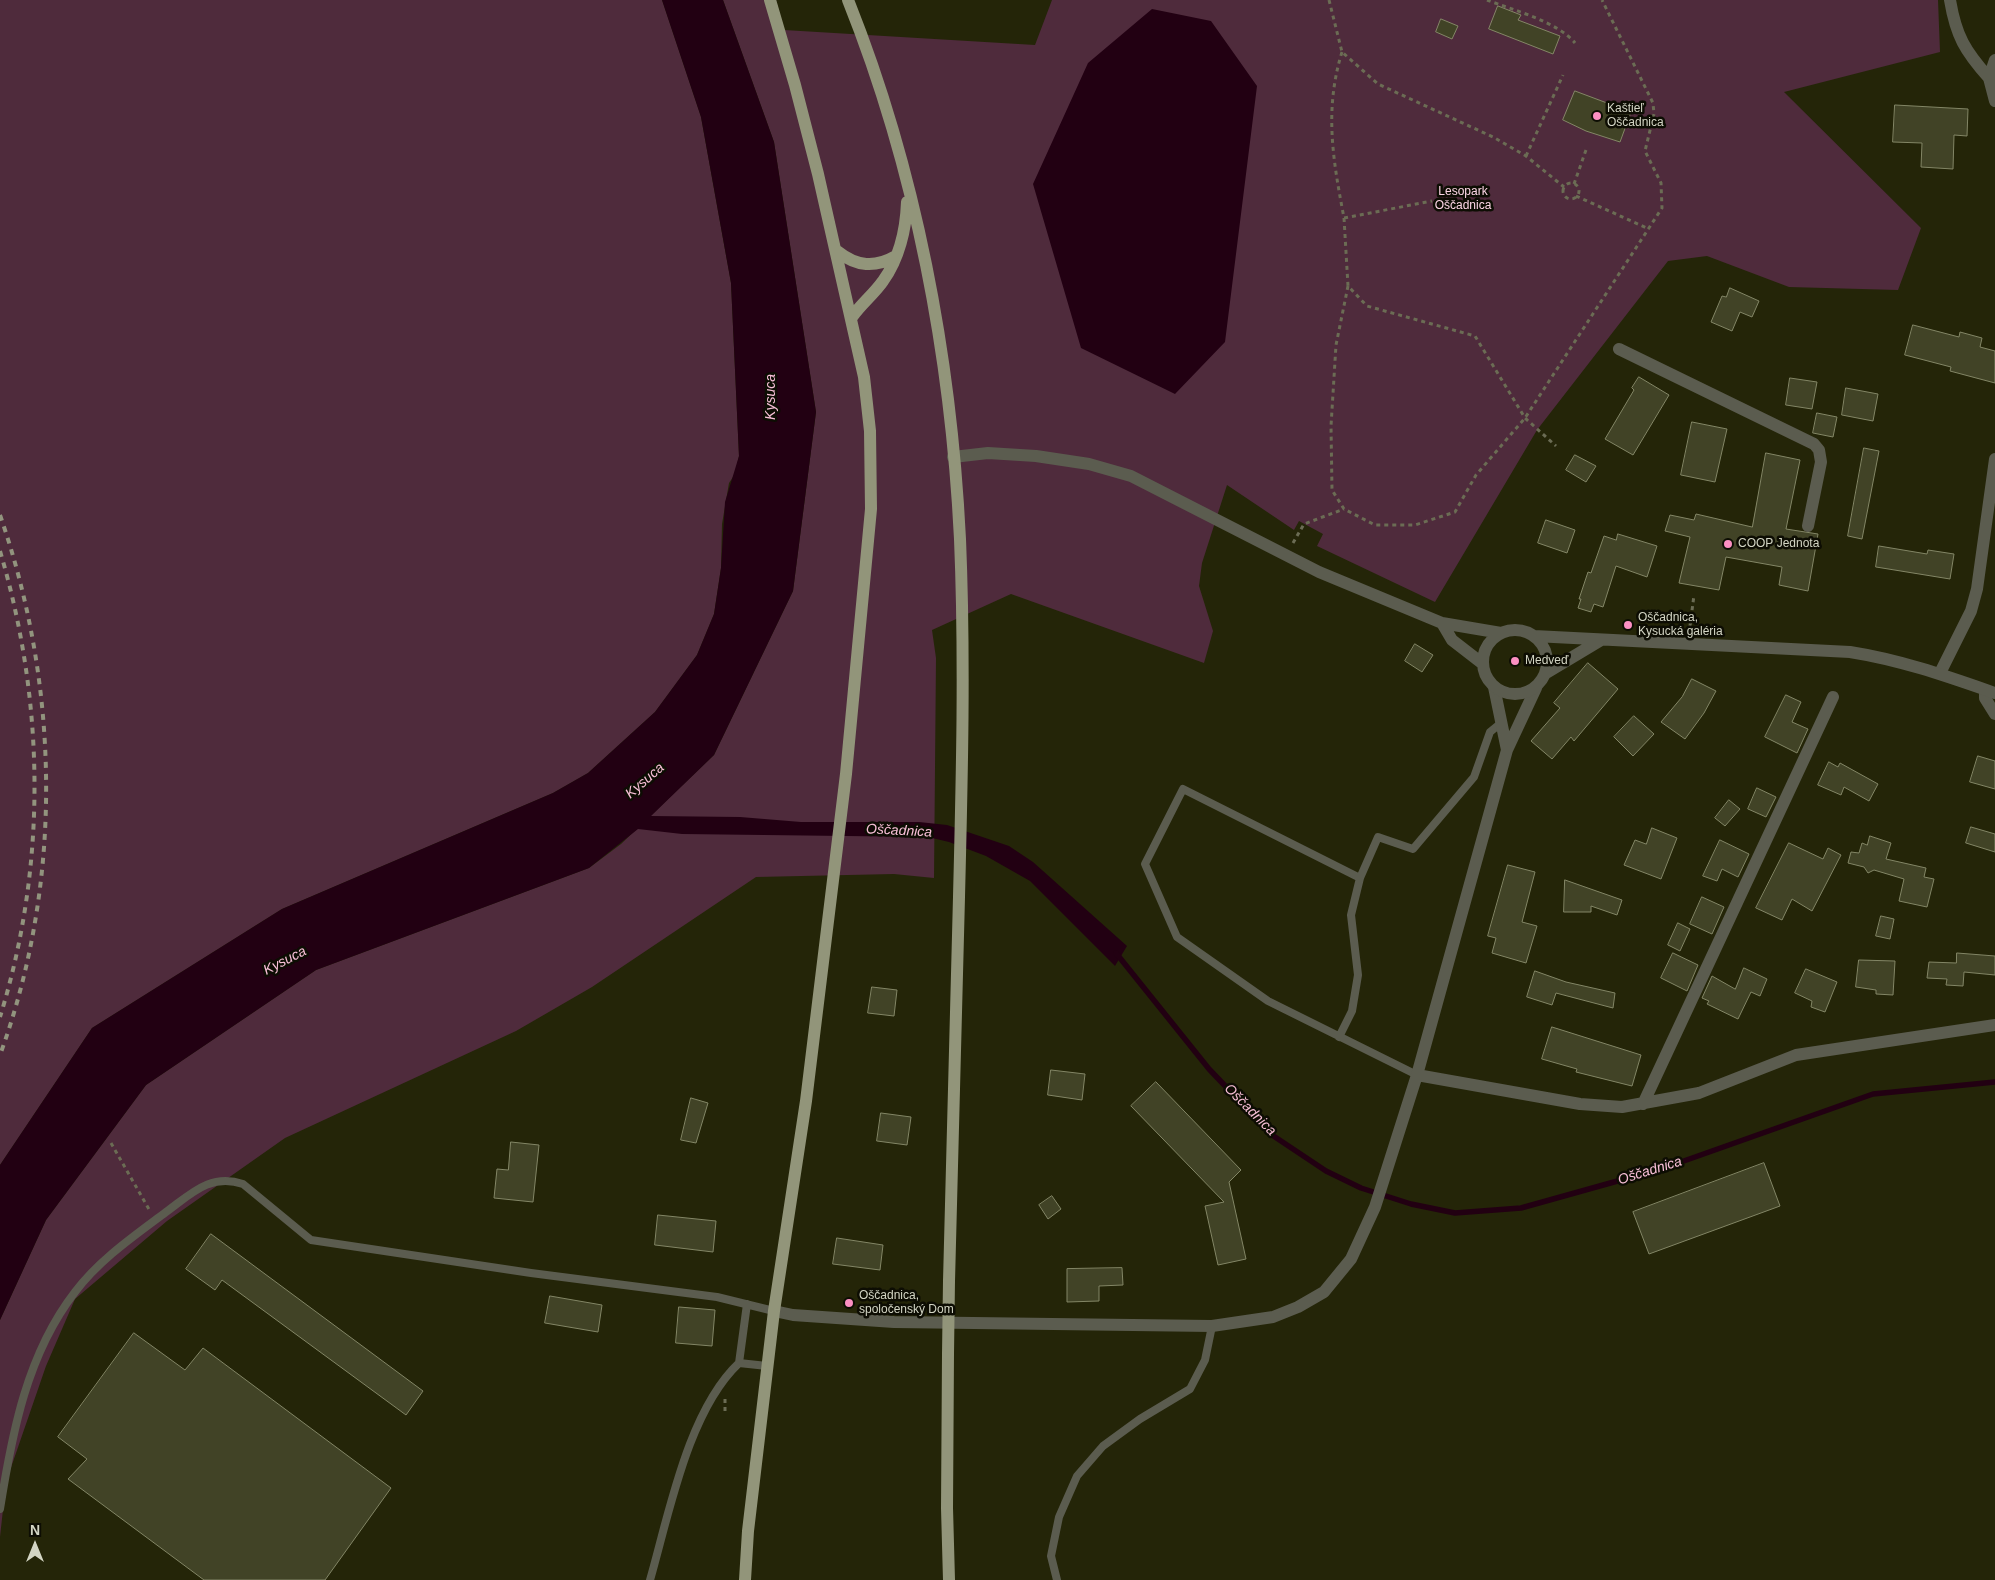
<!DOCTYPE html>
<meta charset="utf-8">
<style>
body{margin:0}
#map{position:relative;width:1995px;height:1580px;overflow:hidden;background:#242508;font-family:Helvetica,sans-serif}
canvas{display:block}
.north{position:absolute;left:10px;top:1520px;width:50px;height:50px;-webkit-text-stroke:4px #0d0d03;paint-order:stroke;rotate:0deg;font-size:14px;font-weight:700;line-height:20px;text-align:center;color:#d3d5c4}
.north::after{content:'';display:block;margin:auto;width:18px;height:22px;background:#d3d5c4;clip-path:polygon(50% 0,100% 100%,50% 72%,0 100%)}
</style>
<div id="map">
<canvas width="1995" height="1580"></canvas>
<div class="north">N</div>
</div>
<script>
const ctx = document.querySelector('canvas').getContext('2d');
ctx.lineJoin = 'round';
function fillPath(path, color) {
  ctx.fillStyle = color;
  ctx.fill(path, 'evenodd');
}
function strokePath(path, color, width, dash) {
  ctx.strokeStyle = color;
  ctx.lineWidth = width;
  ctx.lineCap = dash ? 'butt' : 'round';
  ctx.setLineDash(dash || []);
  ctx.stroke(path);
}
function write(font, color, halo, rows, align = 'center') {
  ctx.font = font + ' Helvetica,sans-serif';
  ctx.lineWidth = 5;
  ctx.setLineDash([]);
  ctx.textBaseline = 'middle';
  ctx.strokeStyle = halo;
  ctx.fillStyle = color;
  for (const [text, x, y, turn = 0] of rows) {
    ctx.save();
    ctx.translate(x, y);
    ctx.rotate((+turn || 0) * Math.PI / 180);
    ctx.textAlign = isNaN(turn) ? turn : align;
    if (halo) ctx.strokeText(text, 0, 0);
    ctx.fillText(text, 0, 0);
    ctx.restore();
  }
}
fillPath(new Path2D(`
 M0,0H662L701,117L731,283L739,456L735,474L729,483L722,524L721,568L714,614L697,655L655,712L588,773L553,793L282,909L92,1028L0,1165Z
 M723,0H776L784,30L1035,45L1052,0H1938L1940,52L1784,92L1921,228L1898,290L1789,287L1707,256L1668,261L1537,430L1435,602L1317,546L1323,534L1299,521L1294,530L1227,485L1202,563L1199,586L1213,631L1204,663L1011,594L932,630L936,658L934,878L894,874L756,877L592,987L516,1031L285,1138L167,1221L75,1299L46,1366L6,1482L0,1537V1320L46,1220L146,1085L316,970L589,868L621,844L714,755L793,591L816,412L774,142Z`), '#4f2b3c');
fillPath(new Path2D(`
 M662,0H723L774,142L816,412L793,591L714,755L651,816L740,817L801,822H919L947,825L1009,846L1033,862L1127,946L1115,966L1030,881L986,856L949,842L928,837L682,834L638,829L589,868L316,970L146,1085L46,1220L0,1320V1165L92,1028L282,909L553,793L588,773L655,712L697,655L714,614L721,568L725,502L739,456L731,283L701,117Z
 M1152,9L1211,21L1257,86L1225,342L1175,394L1081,348L1033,184L1088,63Z`), '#220012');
strokePath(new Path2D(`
 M1116,953L1209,1069L1272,1135L1326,1171L1361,1188L1411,1204L1455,1213L1521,1208L1664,1168L1873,1094L1995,1082`), '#220012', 5.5);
const building = new Path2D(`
 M1498,6L1521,15L1518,20L1560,36L1553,54L1489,29Z
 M1441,19L1458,26L1452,39L1436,32Z
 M1575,91L1631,112L1620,142L1586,131L1563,120Z
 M1895,105L1968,109L1967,136L1954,135L1953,169L1921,167L1922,143L1893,142Z
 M1730,288L1759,301L1752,317L1740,312L1732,331L1711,322L1722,296L1726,297Z
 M1913,325L1959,337L1960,332L1982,338L1980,347L1995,351V383L1950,371L1951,367L1905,355Z
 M1639,377L1669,395L1633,455L1605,439L1634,390L1632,388Z
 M1790,378L1817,382L1812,409L1786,405Z
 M1846,388L1878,394L1873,421L1842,415Z
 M1817,413L1837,417L1833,437L1813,433Z
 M1692,422L1727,429L1715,482L1681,475Z
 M1864,448L1879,451L1862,539L1848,536Z
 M1766,453L1800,460L1786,529L1818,534L1808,591L1779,585L1782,567L1726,557L1719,590L1679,583L1690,537L1665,531L1670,515L1694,520L1696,514L1752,527Z
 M1575,455L1596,466L1586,482L1566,470Z
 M1546,520L1575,530L1567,553L1538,543Z
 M1618,534L1657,546L1647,577L1616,566L1603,607L1594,604L1591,612L1578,608L1581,599H1579L1588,572L1591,573L1604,536L1616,540Z
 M1879,546L1927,554L1928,550L1954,554L1950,579L1876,567Z
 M1415,644L1433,655L1422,672L1405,661Z
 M1588,663L1618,689L1574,741L1571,737L1552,759L1531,741L1560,708L1554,703Z
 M1692,679L1716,691L1704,713L1685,739L1661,722L1682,697Z
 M1786,695L1801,702L1792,722L1808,729L1797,753L1765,737Z
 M1634,716L1654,734L1633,756L1614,737Z
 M1978,756L1995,761V789L1970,782Z
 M1829,762L1838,767L1840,763L1878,784L1869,801L1844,787L1841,795L1818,785Z
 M1757,788L1776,797L1766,817L1748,809Z
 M1729,800L1740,809L1725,826L1715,818Z
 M1971,827L1995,834V852L1966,843Z
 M1652,828L1677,838L1661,879L1624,865L1635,840L1646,844Z
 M1870,836L1891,843L1886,859L1926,868L1924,877L1934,879L1927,907L1899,901L1904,879L1874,870L1868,873L1864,867L1848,863L1851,852L1859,853L1862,843L1867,845Z
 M1720,840L1749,854L1738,877L1722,869L1717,881L1703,876Z
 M1789,843L1823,859L1828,848L1841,855L1812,911L1792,899L1782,920L1756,908Z
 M1508,865L1535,872L1522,922L1537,926L1526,963L1492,953L1496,938L1488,936Z
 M1565,880L1622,900L1617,915L1591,906V912H1564Z
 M1702,897L1724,907L1712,934L1690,924Z
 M1881,916L1894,919L1890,939L1876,936Z
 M1678,923L1690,929L1680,951L1668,945Z
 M1673,953L1698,965L1687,991L1661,978Z
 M1957,953L1995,956V975L1964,972L1963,986L1946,985L1947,979L1927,978L1929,962L1956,963Z
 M1859,960L1895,961L1893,995L1876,994V990L1856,987Z
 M1744,968L1767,979L1760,996L1751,992L1738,1019L1707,1004L1709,1001L1702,998L1712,976L1735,989Z
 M1806,969L1837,982L1825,1012L1811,1007L1812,1001L1795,993Z
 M1535,971L1566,982L1615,993L1613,1008L1556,993L1552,1005L1527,997Z
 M872,987L897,990L894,1016L868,1013Z
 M1552,1027L1641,1055L1632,1086L1576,1072L1577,1069L1542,1059Z
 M1051,1070L1085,1074L1082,1100L1048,1095Z
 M1156,1082L1241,1170L1229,1182L1246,1259L1218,1265L1205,1206L1224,1202L1131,1106Z
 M691,1098L708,1103L696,1143L681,1140Z
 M881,1113L911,1117L907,1145L877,1141Z
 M511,1142L539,1145L533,1202L494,1198L497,1169L508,1170Z
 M1764,1163L1780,1206L1649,1254L1633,1212Z
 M1052,1196L1061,1209L1048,1219L1039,1205Z
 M658,1215L716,1221L713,1252L655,1245Z
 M211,1234L423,1391L406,1415L222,1280L215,1290L186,1269Z
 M837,1238L883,1245L880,1270L833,1264Z
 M1122,1268L1123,1285L1099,1286V1301L1067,1302V1269Z
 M550,1296L602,1305L598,1332L545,1323Z
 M679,1307L715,1310L712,1346L676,1343Z
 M134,1333L185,1370L203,1348L391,1488L325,1580H204L68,1479L87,1459L58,1437Z`);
fillPath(building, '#414326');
strokePath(building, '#838666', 1);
strokePath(new Path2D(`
 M1329,0L1342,52L1378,84L1493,137L1526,156L1564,187
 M1487,0C1513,10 1558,22 1575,43
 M1342,52C1324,110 1333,160 1344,218L1432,201
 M1526,156L1563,75
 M1563 191a8 8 0 1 1 16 0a8 8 0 1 1-16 0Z
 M1574,184L1586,150
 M1576,196L1649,229
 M1344,218L1348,286L1367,306L1475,336L1525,418L1556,446
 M1348,286L1336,345L1331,426L1332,490L1344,509L1375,525H1415L1455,512L1476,475L1525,418L1662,208L1661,183L1645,151L1654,114L1653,103L1602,0
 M1293,543L1304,524L1344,509
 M1690,626L1694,595
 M111,1143L150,1211
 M725,1411V1399`), '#6b6c54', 3, [4, 4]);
strokePath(new Path2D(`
 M1360,878L1378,837L1413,849L1474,777L1490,732L1501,723
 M1339,1037L1352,1011L1358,975L1351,915L1360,878L1183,789L1145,864L1177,937L1268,1001L1417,1075
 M739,1363L747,1304
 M0,1509C12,1433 27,1354 75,1292C99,1260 134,1236 166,1212C191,1194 210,1173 243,1184L311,1240L531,1273L717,1297L774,1311
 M650,1580C669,1514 688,1411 739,1363L767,1366
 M1057,1580L1051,1556L1059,1517L1077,1476L1103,1446L1140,1419L1190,1389L1205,1360L1212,1326`), '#5b5c4f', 8);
strokePath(new Path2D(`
 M1950,0C1956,36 1965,51 1989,78
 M1995,60L1989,78L1995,101
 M1619,349L1814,444L1819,450L1821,462L1808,526
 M1940,673L1971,611L1977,589L1995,459
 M1494,687L1507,750
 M1985,690V698L1995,714
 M1417,1075L1580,1104L1622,1107L1699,1093L1796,1055L1995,1025
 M1643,1104L1833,697
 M774,1311L793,1315L894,1322L1212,1326L1273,1317L1298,1307L1324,1292L1351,1259L1375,1207L1417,1075L1507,750L1536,688`), '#5b5c4f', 12);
strokePath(new Path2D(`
 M953,457L988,453L1036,456L1089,464L1131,476L1319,572L1442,623L1501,633
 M1442,623L1452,640L1483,664
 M1483 662a32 32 0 1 1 64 0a32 32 0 1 1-64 0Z
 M1534,636L1850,652C1901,660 1946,676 1995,693
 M1546,673L1601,640`), '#5b5c4f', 12);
strokePath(new Path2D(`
 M848,0C916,170 951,357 960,539C965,658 962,778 959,897C956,1025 952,1153 949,1281
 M837,251C857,267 875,268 896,256
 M852,317C861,304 874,294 883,281C899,259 906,229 907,202
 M948,1354L947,1508L949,1580
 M745,1580L748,1531L774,1311L806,1101L846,774L871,509L870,431L864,377L818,174L795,85L770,0`), '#92957a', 12);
strokePath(new Path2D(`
 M0,515C60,688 63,882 0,1055
 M0,551C45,703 47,865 0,1017`), '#92947e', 4, [6, 6]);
strokePath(new Path2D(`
 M948,1354L949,1281`), '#92957a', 12);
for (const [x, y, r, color] of [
 [1597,116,5,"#fc8fc2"],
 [1728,544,5,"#fc8fc2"],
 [1628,625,5,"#fc8fc2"],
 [1515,661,5,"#fc8fc2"],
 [849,1303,5,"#fc8fc2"]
]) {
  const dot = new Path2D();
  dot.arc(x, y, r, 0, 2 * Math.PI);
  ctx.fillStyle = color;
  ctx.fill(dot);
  strokePath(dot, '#0d0d03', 2);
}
write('12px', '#d3d5c4', '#0d0d03', [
 ["Kaštieľ",1607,109],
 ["Oščadnica",1607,123],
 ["COOP Jednota",1738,544],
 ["Oščadnica,",1638,618],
 ["Kysucká galéria",1638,632],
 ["Medveď",1525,661],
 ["Oščadnica,",859,1296],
 ["spoločenský Dom",859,1310]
], 'left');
write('12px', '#fcd5e5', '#0d0d03', [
 ["Lesopark",1463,192],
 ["Oščadnica",1463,206]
]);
write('italic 14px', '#f9c0d8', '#0d0d03', [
 ["Kysuca",771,397,-90],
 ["Kysuca",645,781,-41],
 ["Oščadnica",899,831,3],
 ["Kysuca",285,961,-27],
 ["Oščadnica",1250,1110,45],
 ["Oščadnica",1650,1171,-17]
]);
</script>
